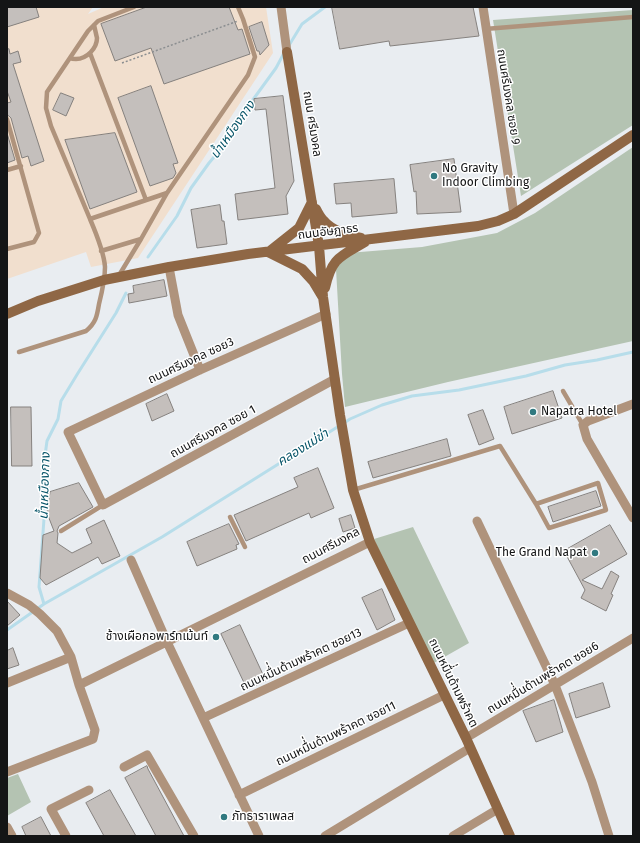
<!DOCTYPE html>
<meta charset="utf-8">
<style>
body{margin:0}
#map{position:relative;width:640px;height:843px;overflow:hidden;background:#e9edf1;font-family:"Fira Sans",sans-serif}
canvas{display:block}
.frame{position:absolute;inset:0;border:8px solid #141516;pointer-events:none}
</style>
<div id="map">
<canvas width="640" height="843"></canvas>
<div class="frame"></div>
</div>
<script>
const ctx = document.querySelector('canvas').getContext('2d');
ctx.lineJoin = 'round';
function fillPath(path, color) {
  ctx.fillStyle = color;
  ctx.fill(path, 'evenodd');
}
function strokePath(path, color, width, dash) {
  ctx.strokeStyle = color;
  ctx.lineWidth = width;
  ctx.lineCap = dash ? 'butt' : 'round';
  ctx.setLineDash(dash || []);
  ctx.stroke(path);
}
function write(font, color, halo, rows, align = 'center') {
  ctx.font = font + ' "Fira Sans","Noto Sans Thai",sans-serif';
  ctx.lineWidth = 3;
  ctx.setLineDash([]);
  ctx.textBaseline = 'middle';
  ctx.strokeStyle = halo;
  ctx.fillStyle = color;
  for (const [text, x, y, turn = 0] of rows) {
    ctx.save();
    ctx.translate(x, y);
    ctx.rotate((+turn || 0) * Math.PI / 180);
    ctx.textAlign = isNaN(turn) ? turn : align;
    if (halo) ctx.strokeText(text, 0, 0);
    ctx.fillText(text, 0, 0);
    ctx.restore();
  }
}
fillPath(new Path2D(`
 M7,7H93L88,14L104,7H266L273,53L138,258L91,267L86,252L7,279Z`), '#f1dfce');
fillPath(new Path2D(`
 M633,10V125L521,196L493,20Z
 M633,147V341L448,382L345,407L342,374L336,269L348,253L422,247L497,233L535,213Z
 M413,527L469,643L432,664L381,555L374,539Z
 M18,774L31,802L7,816V778Z`), '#b4c3b2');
strokePath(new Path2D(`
 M288,47L302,24L325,7
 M148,257L177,216L191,188L209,163L229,139L252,101L276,68L284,53
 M344,423L350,419L382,405L412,396L459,390L526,376L565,365L597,360L633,352
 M44,604L39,587L44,519L43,470L47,441L58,419L61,401L78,373L116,313L126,293
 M7,630L44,604L162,537L339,426`), '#b7ddea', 3);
const building = new Path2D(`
 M7,7H36L39,17L7,27Z
 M147,7H229L238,30L242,29L250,54L164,84L151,48L115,61L101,24Z
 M332,7H473L479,36L390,46L389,41L340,49Z
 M262,22L269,45L260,55L259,51H257L249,27Z
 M9,49L10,54L18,51L21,62L13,64L44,161L31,166L28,156L22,158L11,118L9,116L7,115V103L11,102L7,91V50Z
 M151,86L178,163L173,164L176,173L173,178L150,186L118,98Z
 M61,93L74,98L66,116L53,110Z
 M283,96L294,181L286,196L288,214L238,220L235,194L275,188L266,109L255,110L254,99Z
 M7,133L15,160L7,163Z
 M115,133L137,192L90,209L65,140Z
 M454,159L461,212L417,214L416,191L414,192L410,165Z
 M394,179L397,213L352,217L351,203L336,204L334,184Z
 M220,205L222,221H224L227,244L197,248L191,210Z
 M164,280L167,296L129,303L128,294L134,293L133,286Z
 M553,391L562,418L512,434L504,407Z
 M167,394L174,411L152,421L146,404Z
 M11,407H31L32,466H12Z
 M483,410L494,439L479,445L468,415Z
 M447,439L451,456L373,478L368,462Z
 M318,468L334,508L311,518L309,513L246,541L234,515L298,487L294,478Z
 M79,483L93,507L59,526L57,531L58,533L57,543L72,553L92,543L86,529L104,520L120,556L102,564L98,557L46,585L40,578L43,535L54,531L47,513L50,492Z
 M596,491L601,506L553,522L548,507Z
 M351,515L355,528L343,532L339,519Z
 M229,524L239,544L236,545L237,549L197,566L187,542Z
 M610,525L627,554L582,580L602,589L611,571L619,576L611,594L613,595L606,611L581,598L585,590L564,551Z
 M382,589L395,620L377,630L362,598Z
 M7,601L20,615L7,626Z
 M240,625L266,681L247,689L221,634Z
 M13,648L19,665L7,669V651Z
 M603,683L610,707L576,718L569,694Z
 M554,700L563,732L536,742L523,711Z
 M147,766L148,769L184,836H156L125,778Z
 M110,790L136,836H104L86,803Z
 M41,817L51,836H26L22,827Z`);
fillPath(building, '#c4bfbc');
strokePath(building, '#85817e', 1);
strokePath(new Path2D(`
 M122,63L238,21`), '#8b8e90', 1.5, [2, 2]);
strokePath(new Path2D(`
 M134,7L98,21L88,31L47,92L46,108L51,126L90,219L167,193
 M485,29L633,17
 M90,53L146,200
 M70,58C72,59 74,59 76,59C87,59 97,48 97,38C96,34 95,29 94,25
 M7,119L39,233L34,242L7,249
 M7,170L21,166
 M101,251L141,239
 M118,277L141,239L167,193L248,75L255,57L243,19L238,7
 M19,352L86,331C96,323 97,316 99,304C102,292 105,279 105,267C104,252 96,233 90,219
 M563,391L583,425
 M353,490L500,446L536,504L549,528L606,510L598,483L536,504
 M230,517L245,547
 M61,531L103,505`), '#af937c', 4.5);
strokePath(new Path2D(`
 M281,7L287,52
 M483,7L514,214
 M169,267L178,315L200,370
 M326,314L200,370L68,432L103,505L335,379
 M633,404L588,421L583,425L587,439L633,518
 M477,521L555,685L592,782L609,836
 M131,560L167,642L259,836
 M7,593L29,605L40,614L57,631L71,657L79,685L95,730L93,739L7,772
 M7,683L71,657
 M79,685L370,542
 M203,718L409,623
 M466,738L633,638
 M124,767L147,755L194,836
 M239,795L444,695
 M7,827L12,836
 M66,836L51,809L89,790
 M325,836L470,748
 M453,836L498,809`), '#af937c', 9);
strokePath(new Path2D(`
 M287,52L319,246L323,297L340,415L353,490L370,542L466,738L510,836
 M316,209C318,213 320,217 323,220C332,231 347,235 361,238
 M270,251L299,228L312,202
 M268,252L302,269L313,281L322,296
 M325,288C332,257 340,257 365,242
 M7,314L38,301L104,280L169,267L248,254L478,226L498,221L514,214L633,135`), '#8f6745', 10);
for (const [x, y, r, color] of [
 [434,176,4,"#307980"],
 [533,412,4,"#307980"],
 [595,553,4,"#307980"],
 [216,637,4,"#307980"],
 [224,817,4,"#307980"]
]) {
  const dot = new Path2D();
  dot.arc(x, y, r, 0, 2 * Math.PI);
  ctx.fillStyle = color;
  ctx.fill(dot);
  strokePath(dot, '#fff', 1.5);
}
write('12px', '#141516', '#fff', [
 ["ถนนศรีมงคล ซอย 9",508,97,81],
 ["ถนน ศรีมงคล",312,124,81],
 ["ถนนอัษฎาธร",328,232,-7],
 ["ถนนศรีมงคล ซอย3",191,361,-25],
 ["ถนนศรีมงคล ซอย 1",213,432,-29],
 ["ถนนศรีมงคล",331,546,-28],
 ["ถนนหมื่่นด้ามพร้าคต ซอย13",301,660,-25],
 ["ถนนหมื่่นด้ามพร้าคต ซอย6",543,678,-31],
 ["ถนนหมื่่นด้ามพร้าคต",453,683,64],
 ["ถนนหมื่่นด้ามพร้าคต ซอย11",336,734,-26]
]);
write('12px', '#141516', '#fff', [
 ["No Gravity",442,169],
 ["Indoor Climbing",442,183],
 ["Napatra Hotel",541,412],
 ["The Grand Napat",587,553,"right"],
 ["ช้างเผือกอพาร์ทเม้นท์",208,637,"right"],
 ["ภัทธาราเพลส",232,817]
], 'left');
write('italic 13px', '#065468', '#fff', [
 ["น้ำเหมืองกาง",233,130,-55],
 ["คลองแม่ข่า",303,448,-32],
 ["น้ำเหมืองกาง",45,486,-88]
]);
</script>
